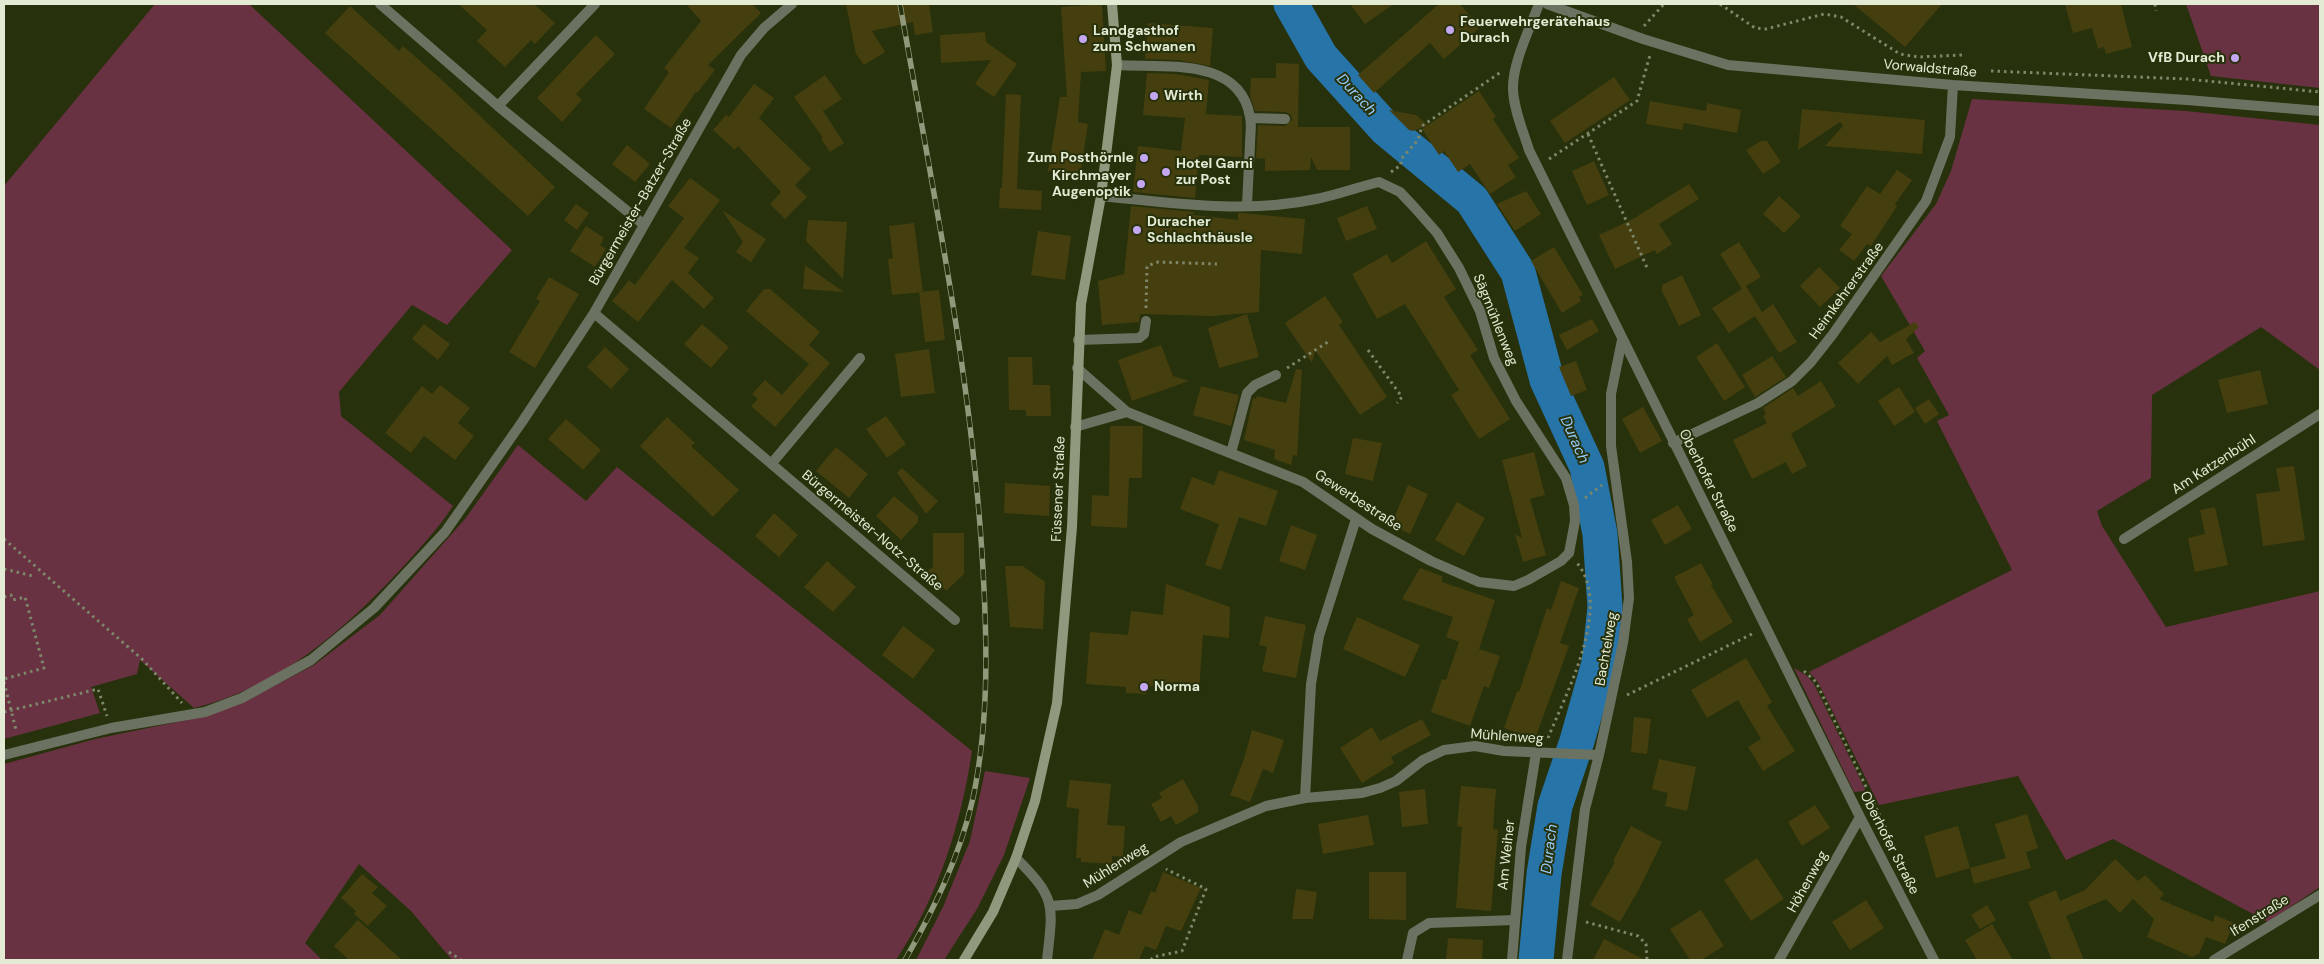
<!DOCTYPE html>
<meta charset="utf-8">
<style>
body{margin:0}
#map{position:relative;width:2324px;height:964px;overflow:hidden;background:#27310b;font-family:"DM Sans",sans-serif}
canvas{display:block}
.frame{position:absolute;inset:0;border:5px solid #e3ebd5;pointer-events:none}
</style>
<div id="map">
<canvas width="2324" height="964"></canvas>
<div class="frame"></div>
</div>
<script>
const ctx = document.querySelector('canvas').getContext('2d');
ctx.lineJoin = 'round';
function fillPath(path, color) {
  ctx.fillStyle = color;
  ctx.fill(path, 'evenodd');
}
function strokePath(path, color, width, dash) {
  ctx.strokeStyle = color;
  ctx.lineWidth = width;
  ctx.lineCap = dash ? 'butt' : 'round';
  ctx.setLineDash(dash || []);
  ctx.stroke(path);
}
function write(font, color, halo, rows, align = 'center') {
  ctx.font = font + ' "DM Sans",sans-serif';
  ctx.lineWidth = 4;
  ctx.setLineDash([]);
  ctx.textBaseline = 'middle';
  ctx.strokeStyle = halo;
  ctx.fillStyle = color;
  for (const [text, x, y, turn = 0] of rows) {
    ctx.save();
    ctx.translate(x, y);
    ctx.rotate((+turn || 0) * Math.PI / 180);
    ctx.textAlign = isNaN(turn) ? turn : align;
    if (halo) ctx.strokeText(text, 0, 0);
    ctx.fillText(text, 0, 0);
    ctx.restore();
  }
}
fillPath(new Path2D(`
 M155,4H249L512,250L447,325L412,305L339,392L341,416L453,506C438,529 419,549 400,570C343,631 278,688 194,708L140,660L137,674L91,687L100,713L4,739V186Z
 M2186,4H2320V88L2211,76Z
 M1972,99L2186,111L2320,125V370L2261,327L2152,395L2151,478L2097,511L2102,526L2166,627L2320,591V887L2268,922L2113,839L2066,860L2018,776L1879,805L1818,682L1809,672L2012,570L1937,421L1949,415L1917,358L1925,351L1881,276L1936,204L1951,171Z
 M518,445L586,501L617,467L972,751C961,825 938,897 896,960H452L411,911L359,864L305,943L322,960H4V764L95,739L206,716L244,702L314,665L380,615L465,519Z
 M1794,668L1806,675L1814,684L1866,791L1854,792Z
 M985,771L1030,778L1004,855L977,909L944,960H916L943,907L970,841Z`), '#693242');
strokePath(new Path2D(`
 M1291,4L1321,57L1386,129L1472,200L1518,272L1547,380L1587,467L1600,534L1605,607L1599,663L1577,741L1555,806L1544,874L1536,960`), '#2774a9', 35);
fillPath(new Path2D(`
 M458,4H534L555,23L535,44L531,40L505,67L477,41L487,30Z
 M686,4H752L761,13L708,65L715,70L697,93L696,92L671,128L644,109L669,72L664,68L701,21Z
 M846,4H929L933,32L915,35L913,22L872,31L885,52L864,65L856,54Z
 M1102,4L1106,71L1081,72L1078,122L1088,124L1080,176L1048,171L1060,97H1067L1061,7Z
 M1350,4H1394L1365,24Z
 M1439,4H1460L1480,27L1444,59L1430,43L1374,93L1358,75Z
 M1853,4H1942L1905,47Z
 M2065,4H2121L2132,47L2106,54L2104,47L2098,49L2092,28L2073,33Z
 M350,6L399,51L403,46L442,80L555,187L528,216L325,33Z
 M1148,23L1213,28L1210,66L1178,60L1145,59Z
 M985,32L986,42L1017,64L994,97L975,84L991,60L941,63L940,35Z
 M596,35L615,54L576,94L582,100L562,122L537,98Z
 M1276,63L1299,64L1298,127H1350V170H1317L1311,157L1310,170L1265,171V159L1256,158L1258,125L1285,126L1292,120L1291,115L1286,112L1255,111L1250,96L1251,78H1276Z
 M1147,73L1176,74L1209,80L1206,114L1242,116V157L1199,155L1195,198L1133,192L1138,146L1181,151L1185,118L1143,115Z
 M825,75L842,99L823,111L844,143L830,152L821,139L823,138L794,97Z
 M1614,77L1630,100L1565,143L1550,121Z
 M754,84L774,98L759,118L811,169L795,185L807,197L785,219L770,204L781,192L738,146L735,150L713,130L726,115L729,117Z
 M1479,91L1496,117L1493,119L1519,158L1508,165L1516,177L1490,194L1470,164L1458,172L1444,151L1439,155L1422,129L1428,125L1413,131L1409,130L1389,110L1416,115L1428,125Z
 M1006,94L1021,95L1017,189L1042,191L1041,210L999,208L1000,188H1002Z
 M1650,101L1706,111L1707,103L1741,110L1737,133L1684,123L1682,130L1646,124Z
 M1802,109L1925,120L1922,154L1825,146L1843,126L1840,122L1798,150Z
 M1761,141H1767L1781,162L1763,174L1746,150Z
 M627,145L650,164L635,182L612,164Z
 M1594,161L1609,195L1587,205L1572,171Z
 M1897,170L1912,180L1895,204L1897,206L1871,246L1867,244L1854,261L1839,250L1852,234L1840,226L1867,186L1880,194Z
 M690,178L720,200L684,248L699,258L688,273L714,298L704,309L672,280L638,322L612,301L629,280L635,285L684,218L668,206Z
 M1689,184L1699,199L1659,224L1672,244L1657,254L1655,250L1615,269L1599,235L1633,219Z
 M1526,191L1541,214L1515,231L1497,204Z
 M1779,196L1801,216L1784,233L1763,214Z
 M576,204L589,213L577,230L564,220Z
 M1131,206L1194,212L1193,215L1238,220V213H1241L1305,219L1302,254L1261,250L1259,312L1213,316L1140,314L1139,322L1102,325L1098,281L1124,274Z
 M1367,206L1377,229L1346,241L1337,218Z
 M722,210L766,239L751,262L736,252L743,242Z
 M808,220L847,222L843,279L806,241Z
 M914,223L923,292L892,295L888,259L893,258L889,226Z
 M586,226L604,238L600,245L606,249L595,267L570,251Z
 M1038,231L1071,236L1065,280L1031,275Z
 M1426,241L1456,289L1444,297L1478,350L1470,355L1510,419L1479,439L1451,395L1459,390L1405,304L1377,319L1352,274L1387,254L1392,263Z
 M1739,242L1761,277L1746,286L1762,312L1773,304L1797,342L1779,353L1755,316L1729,333L1712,308L1742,289L1720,254Z
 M1554,247L1583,295L1579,297L1581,301L1562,313L1531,261Z
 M805,265L844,292L803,289Z
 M1819,267L1840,288L1820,307L1800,286Z
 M1682,275L1701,315L1679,326L1662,291V285Z
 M549,277L579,294L535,368L509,352L540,301L536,299Z
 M764,289H770L820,332L809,345L830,363L775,427L751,406L758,399L752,394L765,380L782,395L809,364L746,311Z
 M939,290L945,340L925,342L919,292Z
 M1325,296L1343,322L1339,325L1387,397L1360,415L1315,350L1312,363L1285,323Z
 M1247,314L1259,357L1219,368L1208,328Z
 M1592,319L1599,331L1567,350L1559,335Z
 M1915,322L1919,327L1906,339L1914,353L1892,365L1887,356L1858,384L1838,363L1871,332L1880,342Z
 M424,324L450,344L438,360L412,339Z
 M702,324L729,347L711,368L684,344Z
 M1717,343L1745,387L1724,401L1696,357Z
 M1161,345L1173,376L1189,381L1132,401L1118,360Z
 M605,347L629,369L611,389L587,367Z
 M929,349L935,393L901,397L895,354Z
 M1772,356L1786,377L1755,397L1742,375Z
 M1008,357H1032L1033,385H1050L1051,416H1026V410H1009Z
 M1576,361L1587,390L1571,396L1559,367Z
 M1296,369L1302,370L1297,456L1293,455L1291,465L1274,459L1275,450L1244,440L1253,398L1256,399L1257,396L1286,403Z
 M2260,370L2268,404L2227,413L2218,380Z
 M1821,381L1836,406L1791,434L1807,466L1792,474L1786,462L1752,479L1733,440L1767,423L1763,416L1766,414L1763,408L1793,388L1798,396Z
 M440,385L470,408L458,423L474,436L455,460L424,436L411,453L385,433L422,386L432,394Z
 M1201,386L1239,395L1231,426L1193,415Z
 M1899,387L1915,412L1894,426L1878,401Z
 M1929,399L1939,414L1925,424L1915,408Z
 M1643,407L1662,441L1640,453L1622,419Z
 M886,416L906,444L887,458L866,429Z
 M667,417L695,443L691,446L739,490L713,517L640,446Z
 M566,419L601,450L583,470L548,439Z
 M1110,426H1143L1142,478H1129L1127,528L1091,526L1092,495L1109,496Z
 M1353,438L1382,443L1373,481L1345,474Z
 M836,447L868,474L849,498L816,471Z
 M1534,452L1545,495L1530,499L1546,555L1523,562L1515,534L1522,538L1502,460Z
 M2294,466L2305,540L2263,546L2256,494L2280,491L2276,468Z
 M902,468L938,501L926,514L897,473Z
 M1219,470L1278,491L1266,526L1239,517L1221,570L1205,565L1219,524L1180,509L1192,477L1214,485Z
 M1005,483L1050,486L1049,516L1004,513Z
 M1408,485L1428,494L1410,534L1391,525Z
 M894,496L918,516V522L901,540L876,516Z
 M1457,502L1485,518L1464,556L1435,540Z
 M1678,505L1692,529L1665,545L1651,520Z
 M2215,507L2228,565L2195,572L2188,538L2205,534L2200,510Z
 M774,513L798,535L779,557L755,536Z
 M1291,525L1317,535L1305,570L1279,561Z
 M933,533H964V574L946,591L927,571L933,567Z
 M827,561L856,587L833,612L804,587Z
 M1701,563L1713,584L1711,585L1733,622L1700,642L1687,619L1694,615L1674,577Z
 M1005,566H1023L1045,582L1043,629L1010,627Z
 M1420,568L1442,576V582L1495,600L1479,649L1500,656L1489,688L1484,686L1470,726L1431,712L1442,679L1446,680L1459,642L1446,637L1453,617L1402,599Z
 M1561,581L1579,588L1560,643L1569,646L1535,739L1504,728L1517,691L1519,692L1547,608L1551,610Z
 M1166,584L1230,607L1229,638L1203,635L1199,690L1147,686L1146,694L1126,693V687L1086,684L1090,632L1128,635L1131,611L1163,615Z
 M1265,616L1306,625L1296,678L1262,671L1267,647L1259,645Z
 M1357,617L1420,645L1405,677L1343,649Z
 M903,626L935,650L913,679L882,655Z
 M1746,658L1772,702L1767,706L1795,751L1763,771L1748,747L1761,739L1738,700L1707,718L1691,690Z
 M1634,717L1651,719L1647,754L1631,752Z
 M1422,719L1431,735L1391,757L1394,763L1362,783L1340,748L1372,727L1380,741Z
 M1252,730L1284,740L1273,773L1263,769L1250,802L1230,795L1243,762Z
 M1659,759L1696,767L1687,811L1665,806L1668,793L1652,789Z
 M1183,779L1198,806V812L1176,825L1171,816L1161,822L1151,804L1162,798L1159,793Z
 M1070,780L1111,784L1107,825L1125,826L1123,857L1112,856V864L1081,862V858H1076L1079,809L1066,807Z
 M1461,786L1496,789L1493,829L1498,830L1491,911L1456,908L1462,827L1457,826Z
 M1425,789L1428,824L1402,827L1399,792Z
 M1815,805L1830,828L1802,846L1788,822Z
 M2027,814L2038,848L2026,852L2031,868L1974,884L1970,868L1936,878L1924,836L1958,826L1970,868L2006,858L1995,824Z
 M1368,815L1374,845L1323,854L1318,824Z
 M1631,826L1662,842L1638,891L1620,922L1590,905L1615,862L1613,861Z
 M1757,858L1784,899L1751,921L1724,880Z
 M2115,859L2138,881L2145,875L2164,894L2159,899L2213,922L2215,915L2234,923L2225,944L2206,937L2199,954L2192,957L2147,937L2154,919L2133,899L2120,913L2106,899L2066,916L2084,960H2052L2028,902L2056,890L2060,901L2085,890Z
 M1163,872L1201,888L1181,931L1166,926L1156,950L1145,946L1139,960H1092L1105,929L1119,935L1129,910L1141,915L1151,891L1155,893Z
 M1369,872H1406V920L1369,919Z
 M362,874L378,887L372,893L387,906L368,926L354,914L356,911L341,898Z
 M1296,889L1317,892L1313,919H1292Z
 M1866,900L1884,928L1850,950L1832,922Z
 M1987,905L1996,920L1980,929L1971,915Z
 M1701,910L1724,946L1701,960H1690L1670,929Z
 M358,920L402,960H349L334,946Z
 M1992,924L2013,960H1977L1965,940Z
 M1448,938L1483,940L1482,960H1446Z
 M1604,939L1645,960H1593Z`), '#453f0f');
strokePath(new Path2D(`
 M1720,4L1755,28L1766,29L1824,14L1841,17L1900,54L1918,57L1962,55
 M2155,4L2156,11
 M1644,26L1664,4
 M1991,71L2187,79L2320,92
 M1588,134L1648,270
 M1549,159L1637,101L1650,55
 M1391,172L1401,165V159L1418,140L1422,126L1501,72
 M1146,308L1147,266L1158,262L1217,264
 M1368,350L1402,397L1397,403
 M1287,368L1331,340
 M1585,498L1602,485
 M4,539L142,659L182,703
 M4,569L33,576
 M4,597L11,595L13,600L25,597L44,668L4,679
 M1804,671L1816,682L1900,858V862
 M4,682L16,730
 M1627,695L1754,633
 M4,712L98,689L107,716
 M1548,738C1566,693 1613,607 1577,563
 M1586,922L1638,936L1646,944L1647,960
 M449,952L461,960
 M1151,960L1153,957L1182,951L1206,889L1166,869`), '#7e8769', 3, [2.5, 4]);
strokePath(new Path2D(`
 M1117,65C1163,68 1240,56 1250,117C1252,125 1250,135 1250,144C1249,164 1248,184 1247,205
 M1251,118L1285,119
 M1078,340L1139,338L1144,334L1146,321
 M1407,960L1413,933L1429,923L1515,920`), '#6c7261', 10);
strokePath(new Path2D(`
 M380,4L498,106L643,224
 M1539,4C1530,28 1512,64 1513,90C1514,110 1523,131 1529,150L1860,817L1934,960
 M1547,4L1643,39L1728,65L1953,85L2187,100L2320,111
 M498,106L595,4
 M594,313L955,620
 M1077,368L1127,412L1303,482L1372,529L1431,561L1479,582L1514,586L1528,580L1561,561L1569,553L1575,521L1574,505L1566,478L1516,401L1494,358L1480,311L1459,268L1437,233L1415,208L1400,192L1379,182C1358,187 1337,195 1316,199C1246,214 1172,203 1101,196
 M1075,427L1127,412
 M1673,443L1758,403L1792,381L1811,362L1833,334L1926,201L1950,137L1953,85
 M1231,453L1247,393L1255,385L1276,375
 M772,463L860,358
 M2124,539L2320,414
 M4,755L111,728L205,712L242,698L311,660L374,608L445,532L522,422L594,313L741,55L764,28L792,4
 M1305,798L1311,684L1319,636L1356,519
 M1016,858C1057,899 1053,905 1047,960
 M1051,906L1077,904L1098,895L1181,842L1266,806L1305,798L1362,793L1380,788L1396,781L1423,760L1444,750L1475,746L1504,751L1599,755
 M1512,960L1521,847L1536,753
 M1567,960L1585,809L1599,755L1623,643L1629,598L1627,562L1611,446V394L1622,340
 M1779,960L1860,817
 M2214,960L2320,895`), '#6c7261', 10);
strokePath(new Path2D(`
 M964,960L993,912L1016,858L1035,801L1057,703L1072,527L1081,304L1101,196L1117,65L1112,4`), '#90997e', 10);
const rail = new Path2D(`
 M900,4C932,186 970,368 982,553C987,633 990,718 973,798C960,856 934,909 905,960`);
strokePath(rail, '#90997c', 5.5);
strokePath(rail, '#27310b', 4, [11]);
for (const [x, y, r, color] of [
 [1450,30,5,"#c5a7f1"],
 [1083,39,5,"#c5a7f1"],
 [2235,58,5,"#c5a7f1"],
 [1154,96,5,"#c5a7f1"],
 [1144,158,5,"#c5a7f1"],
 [1166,172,5,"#c5a7f1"],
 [1141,184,5,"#c5a7f1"],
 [1137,230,5,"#c5a7f1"],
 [1144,687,5,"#c5a7f1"]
]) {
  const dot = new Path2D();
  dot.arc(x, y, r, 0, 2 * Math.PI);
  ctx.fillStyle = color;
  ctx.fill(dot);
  strokePath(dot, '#27310b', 2);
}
write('bold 14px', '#e3ebd5', '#27310b', [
 ["Feuerwehrgerätehaus",1460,22],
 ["Durach",1460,38],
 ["Landgasthof",1093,31],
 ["zum Schwanen",1093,47],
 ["VfB Durach",2225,58,"right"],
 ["Wirth",1164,96],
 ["Zum Posthörnle",1134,158,"right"],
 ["Hotel Garni",1176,164],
 ["zur Post",1176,180],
 ["Kirchmayer",1131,176,"right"],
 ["Augenoptik",1131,192,"right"],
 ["Duracher",1147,222],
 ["Schlachthäusle",1147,238],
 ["Norma",1154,687]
], 'left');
write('14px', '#e3ebd5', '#27310b', [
 ["Vorwaldstraße",1930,69,5],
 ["Bürgermeister-Batzer-Straße",641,202,-60],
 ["Heimkehrerstraße",1847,291,-54],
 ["Sägmühlenweg",1495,320,68],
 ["Am Katzenbühl",2214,465,-33],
 ["Oberhofer Straße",1708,481,63],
 ["Füssener Straße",1059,489,-88],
 ["Gewerbestraße",1358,501,33],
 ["Bürgermeister-Notz-Straße",872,531,40],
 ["Bachtelweg",1607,649,-80],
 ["Mühlenweg",1507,737,4],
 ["Oberhofer Straße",1889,843,63],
 ["Am Weiher",1507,855,-84],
 ["Mühlenweg",1116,866,-32],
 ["Höhenweg",1808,882,-61],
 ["Ifenstraße",2260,916,-32]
]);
write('italic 15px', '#94cbf7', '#27310b', [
 ["Durach",1356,95,47],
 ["Durach",1574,440,66],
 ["Durach",1550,849,-83]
]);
</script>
